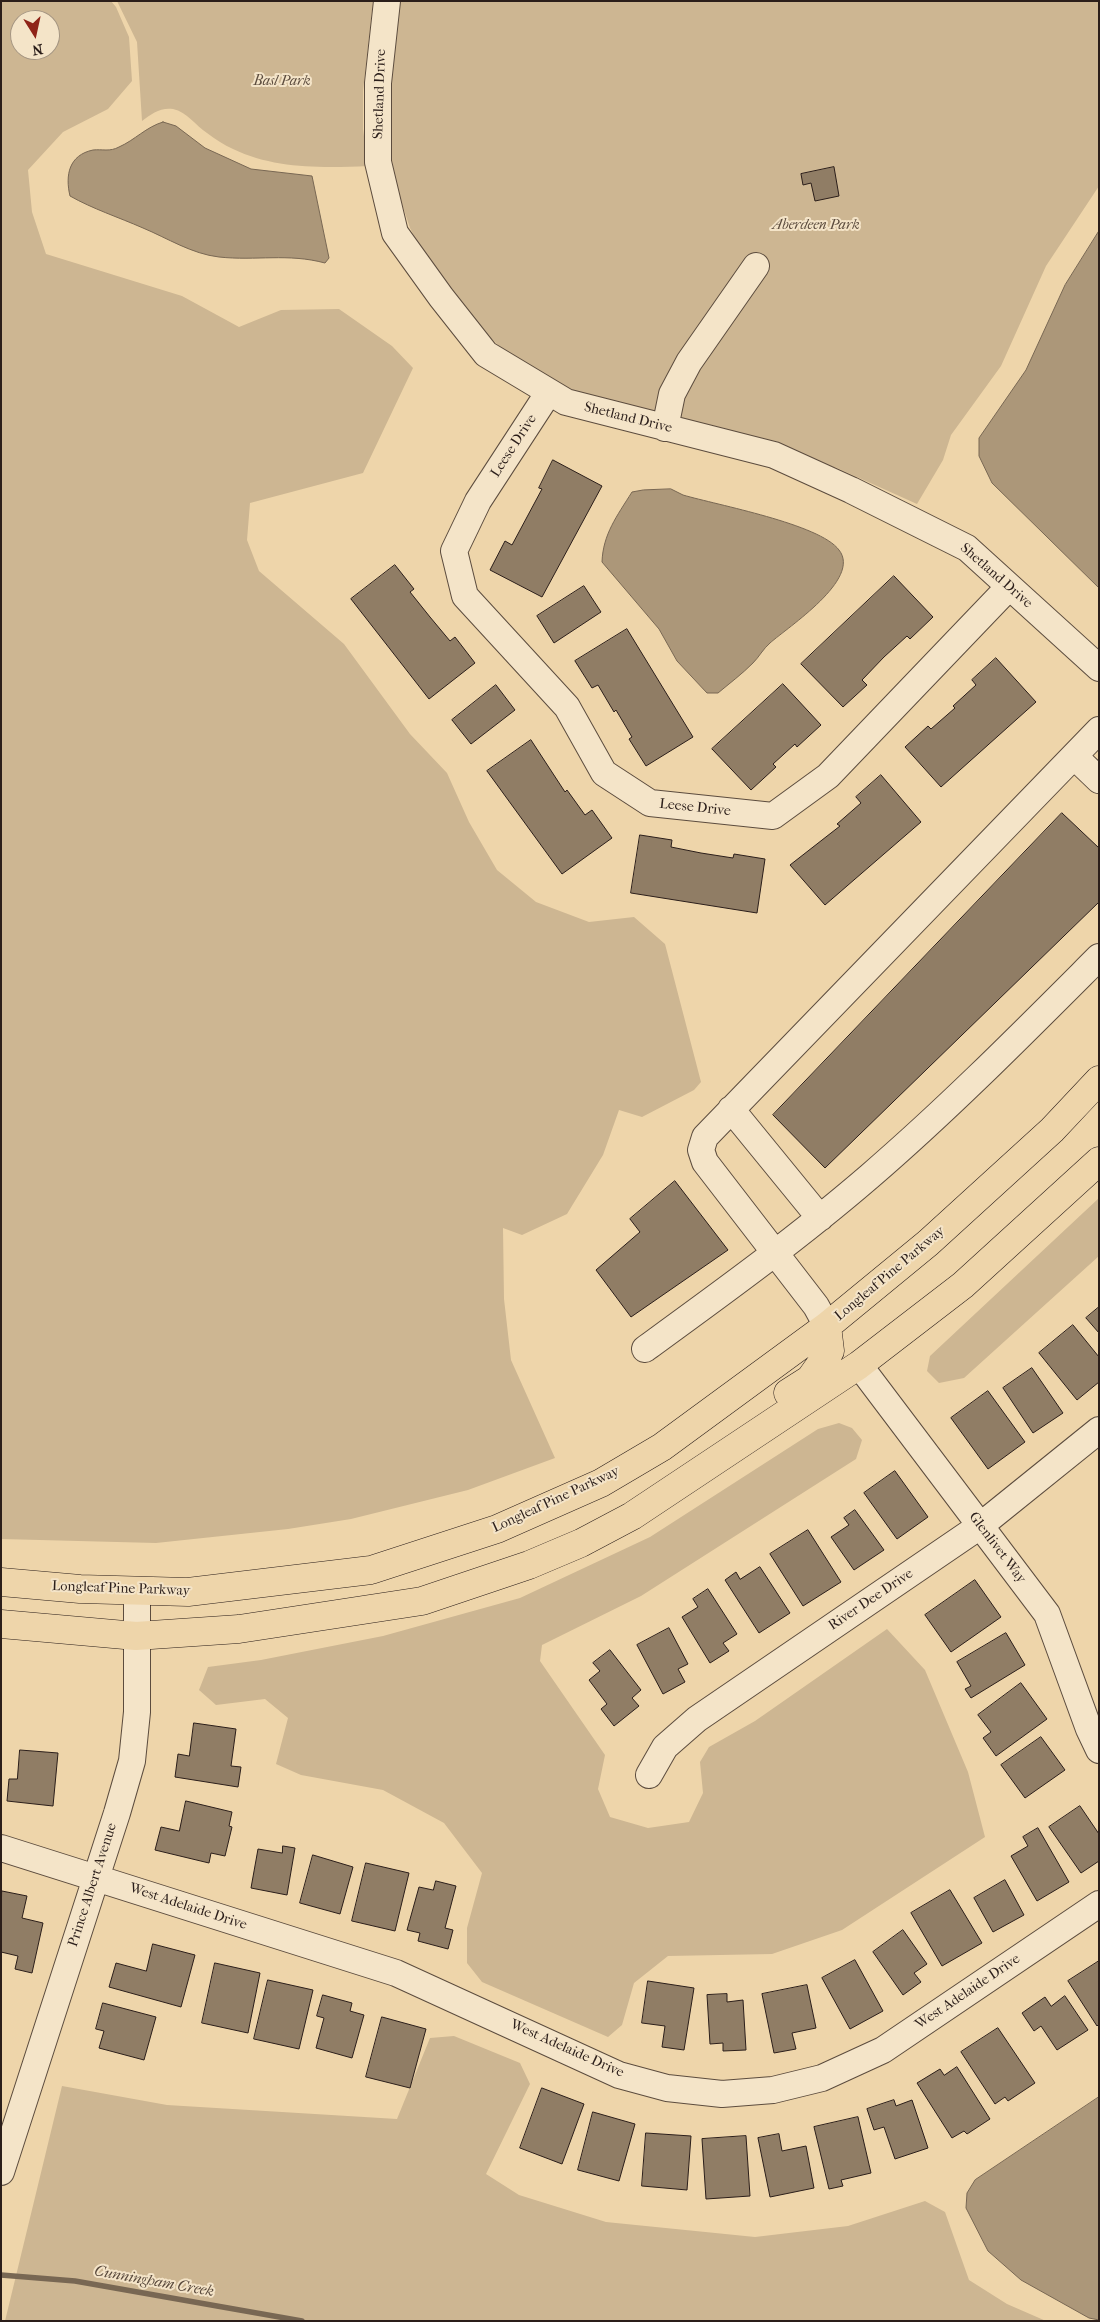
<!DOCTYPE html>
<style>
body{margin:0}
#map{position:relative;width:1100px;height:2322px;overflow:hidden;background:#eed5aa;font-family:"IM FELL French Canon",serif}
canvas{display:block}
.frame{position:absolute;inset:0;border:2px solid #2b1e1a;pointer-events:none}
.north{position:absolute;left:10px;top:10px;width:50px;height:50px;box-sizing:border-box;background:#f4e4c8;border:1px solid #a49582;border-radius:50%;rotate:170deg;font-size:14px;font-weight:700;line-height:20px;text-align:center;color:#2b1e1a}
.north::after{content:'';display:block;margin:auto;width:18px;height:22px;background:#8f2418;clip-path:polygon(50% 0,100% 100%,50% 72%,0 100%)}
</style>
<div id="map">
<canvas width="1100" height="2322"></canvas>
<div class="frame"></div>
<div class="north">N</div>
</div>
<script>
const ctx = document.querySelector('canvas').getContext('2d');
ctx.lineJoin = 'round';
function fillPath(path, color) {
  ctx.fillStyle = color;
  ctx.fill(path, 'evenodd');
}
function strokePath(path, color, width, dash) {
  ctx.strokeStyle = color;
  ctx.lineWidth = width;
  ctx.lineCap = dash ? 'butt' : 'round';
  ctx.setLineDash(dash || []);
  ctx.stroke(path);
}
function write(font, color, halo, rows, align = 'center') {
  ctx.font = font + ' "IM FELL French Canon",serif';
  ctx.lineWidth = 4;
  ctx.setLineDash([]);
  ctx.textBaseline = 'middle';
  ctx.strokeStyle = halo;
  ctx.fillStyle = color;
  for (const [text, x, y, turn = 0] of rows) {
    ctx.save();
    ctx.translate(x, y);
    ctx.rotate((+turn || 0) * Math.PI / 180);
    ctx.textAlign = isNaN(turn) ? turn : align;
    if (halo) ctx.strokeText(text, 0, 0);
    ctx.fillText(text, 0, 0);
    ctx.restore();
  }
}
fillPath(new Path2D(`
 M1,1H111L116,7L129,37L132,81L108,109L63,132L28,170L32,212L46,254L182,296L239,327L281,310L339,309L392,346L413,368L363,473L250,503L247,540L259,571L344,644L410,734L447,773L469,822L497,870L536,902L589,922L634,917L665,944L701,1082L694,1090L642,1117L619,1110L603,1155L567,1214L522,1235L503,1228L504,1299L511,1360L555,1458L468,1490L351,1519L288,1529L156,1543L1,1539ZM20,20H50V50H20Z
 M117,1H373L363,91V129L368,166C323,168 274,169 233,149C224,145 215,139 207,133C196,126 187,112 173,109C161,107 151,114 142,121L137,42Z
 M397,1H1099V186L1046,266L1001,366L951,435L943,460L917,504L837,468L773,447L581,396L510,356L484,332L432,271L410,228L398,192L391,156L386,111Z
 M1099,1198V1256L964,1378L939,1383L927,1371L930,1356Z
 M839,1423L852,1428L862,1440L856,1459L641,1596L542,1645L540,1661L605,1755L598,1789L610,1817L648,1828L689,1822L703,1793L700,1762L709,1747L755,1721L887,1629L925,1670L968,1772L985,1837L842,1930L772,1954L668,1956L634,1983L622,2025L608,2037L482,1982L467,1963V1928L482,1873L444,1823L383,1790L301,1775L276,1764L288,1718L265,1699L216,1705L199,1690L208,1667L261,1660L383,1636L520,1598L650,1537L818,1429Z
 M454,2036L520,2063L530,2084L486,2174L519,2195L606,2222L755,2237L848,2226L925,2201L945,2212L969,2280L1007,2304L1046,2321H5L62,2086L167,2105L397,2119L430,2038Z`), '#cdb692');
const water = new Path2D(`
 M163,122L176,126L205,148L251,169L312,176L329,258L325,263C288,253 256,261 219,257C192,254 167,238 143,228C118,217 93,209 70,196C65,175 69,155 93,150C102,149 110,152 119,147C135,140 146,127 163,122Z
 M1099,231V588L992,483L979,456V438L1026,370L1065,285Z
 M671,489L683,495C717,505 820,524 839,550C862,579 788,627 770,643C763,649 759,657 753,663C742,674 730,683 718,693H707L677,661L659,629L602,562C603,534 617,516 632,492L643,490Z
 M1099,2097V2320L1089,2318L1021,2280L988,2251L966,2208L967,2193L975,2180Z`);
fillPath(water, '#ac9779');
strokePath(water, '#786753', 1);
strokePath(new Path2D(`
 M1,2275L75,2281L302,2321`), '#786753', 5.5);
const building = new Path2D(`
 M834,167L839,196L815,201L811,183L803,185L801,174Z
 M553,460L602,486L542,597L490,570L505,541L512,545L542,489L539,488Z
 M395,565L414,589L410,592L430,617L450,641L455,637L475,663L429,699L351,599Z
 M894,576L933,617L910,639L907,636L884,657L862,680L867,685L843,707L801,664Z
 M584,586L601,612L554,643L537,616Z
 M627,629L693,737L646,766L629,739L632,737L616,710L614,712L598,685L592,688L575,661Z
 M996,658L1036,702L941,787L905,747L928,726L931,729L955,708L953,706L976,685L972,680Z
 M783,684L821,725L797,747L795,744L773,764L776,767L751,790L712,749Z
 M496,685L515,710L471,744L452,720Z
 M531,740L565,792L567,790L585,815L592,810L612,838L562,874L487,771Z
 M881,775L921,822L825,905L790,865L840,826L837,824L861,803L856,797Z
 M1062,813L1099,848V902L825,1168L773,1115Z
 M640,835L672,840L671,847L701,853L733,858L734,854L765,859L757,913L631,893Z
 M675,1181L728,1250L631,1317L596,1270L640,1232L630,1219Z
 M1099,1307V1333L1086,1318Z
 M1073,1325L1099,1357V1382L1077,1400L1039,1353Z
 M1032,1368L1063,1413L1033,1433L1003,1388Z
 M988,1391L1025,1442L988,1469L951,1418Z
 M895,1471L928,1517L897,1539L864,1493Z
 M855,1510L884,1550L854,1570L831,1537L849,1525L844,1518Z
 M808,1530L841,1582L803,1606L770,1554Z
 M760,1567L790,1613L759,1633L725,1580L736,1572L740,1579Z
 M975,1580L1001,1617L951,1652L925,1615Z
 M708,1589L737,1634L723,1643L729,1651L710,1663L682,1617L698,1607L693,1599Z
 M669,1628L688,1664L678,1669L685,1682L663,1694L637,1645Z
 M1006,1633L1025,1665L971,1698L965,1689L971,1686L957,1662Z
 M610,1650L641,1690L632,1698L639,1706L614,1726L601,1709L607,1704L589,1680L600,1671L593,1663Z
 M1021,1683L1047,1719L996,1756L983,1738L991,1732L978,1715Z
 M194,1723L236,1729L231,1766L241,1767L238,1787L175,1777L178,1754L189,1756Z
 M1041,1737L1065,1770L1025,1798L1001,1765Z
 M20,1750L58,1753L53,1806L7,1801L9,1779H17Z
 M186,1801L232,1812L229,1826L232,1827L225,1856L211,1853L209,1863L155,1850L161,1827L179,1831Z
 M1080,1806L1099,1834V1861L1081,1873L1049,1827Z
 M1038,1828L1069,1882L1037,1901L1011,1856L1028,1846L1023,1837Z
 M283,1846L295,1848L287,1895L251,1888L258,1849L282,1853Z
 M313,1855L353,1867L340,1914L300,1903Z
 M366,1863L409,1873L395,1931L352,1921Z
 M1005,1880L1024,1915L993,1932L974,1898Z
 M436,1881L456,1886L445,1928L453,1930L448,1949L418,1941L420,1933L407,1930L419,1887L433,1890Z
 M950,1890L982,1943L942,1966L911,1913Z
 M2,1891L27,1896L22,1918L43,1923L32,1973L15,1969L18,1956L1,1952Z
 M903,1930L927,1964L914,1973L921,1982L903,1995L873,1952Z
 M153,1944L195,1955L181,2007L109,1987L116,1963L146,1971Z
 M855,1960L883,2011L850,2029L822,1978Z
 M1099,1961V2024L1097,2026L1068,1981Z
 M215,1963L260,1973L248,2033L202,2023Z
 M268,1980L313,1990L299,2049L254,2039Z
 M648,1981L694,1988L684,2050L662,2047L665,2026L642,2023Z
 M807,1985L816,2028L792,2033L796,2049L774,2053L762,1994Z
 M727,1994V2002L743,2000L746,2050L723,2051V2043L710,2044L707,1995Z
 M323,1995L352,2003L350,2011L364,2015L352,2058L316,2048L324,2018L317,2016Z
 M1065,1996L1088,2030L1057,2050L1041,2026L1034,2031L1022,2013L1045,1997L1051,2006Z
 M103,2003L156,2017L144,2060L99,2048L104,2031L96,2029Z
 M382,2017L426,2029L410,2088L366,2077Z
 M998,2028L1035,2083L1008,2101L1005,2097L995,2104L961,2052Z
 M957,2067L990,2119L967,2134L964,2131L952,2138L917,2083L940,2069L944,2075Z
 M542,2088L584,2104L562,2164L520,2148Z
 M894,2100L896,2106L912,2100L928,2148L895,2159L884,2127L874,2130L867,2109Z
 M593,2112L635,2124L619,2181L578,2170Z
 M858,2117L871,2173L841,2180L843,2186L829,2189L814,2127Z
 M646,2133L691,2136L687,2190L642,2186Z
 M779,2134L782,2151L806,2146L814,2188L770,2197L758,2138Z
 M746,2136L750,2196L706,2199L702,2139Z`);
fillPath(building, '#907d65');
strokePath(building, '#2b1e1a', 1);
const minor = new Path2D(`
 M387,1L378,83V162L395,233L441,297L486,354L566,402L774,455L851,490L967,548L1099,668
 M549,392L478,501L454,551L465,596L567,707L604,773L650,803L773,816L828,776L1009,587
 M665,428L672,394L689,362L756,266
 M1074,756L1099,780
 M731,1109L820,1218
 M827,1326L816,1306L705,1162L701,1150L705,1137L1099,730
 M645,1349C722,1293 798,1238 870,1176C950,1107 1024,1032 1099,957
 M859,1365L1047,1614L1089,1729L1099,1750
 M649,1775L665,1747L697,1719L980,1526L1099,1430
 M1,1848L396,1973L619,2075L667,2088L722,2094L773,2090L822,2078L883,2050L1099,1904
 M1,2172L117,1813L132,1761L137,1712V1591`);
const major = new Path2D(`
 M788,1393L810,1379L830,1351L827,1326
 M1,1582L80,1589L188,1592L371,1570L497,1529L601,1483L662,1447L827,1326L928,1243L1052,1130L1099,1080
 M1,1624L136,1636L239,1629L422,1601L529,1565L581,1543L632,1516L859,1365L963,1285L1099,1161`);
strokePath(minor, '#5c4c3e', 28);
strokePath(major, '#2b1e1a', 29);
strokePath(minor, '#f4e4c8', 26);
strokePath(major, '#eed5aa', 28);
write('italic 14px', '#5c4c3e', '#f4e4c8', [
 ["Basl Park",282,82],
 ["Aberdeen Park",816,226]
]);
write('14px', '#2b1e1a', '#f4e4c8', [
 ["Shetland Drive",380,94,-88],
 ["Shetland Drive",628,418,14],
 ["Leese Drive",514,446,-57],
 ["Shetland Drive",996,576,41],
 ["Leese Drive",695,808,6],
 ["Longleaf Pine Parkway",890,1274,-40],
 ["Longleaf Pine Parkway",556,1500,-25],
 ["Glenlivet Way",997,1548,53],
 ["Longleaf Pine Parkway",121,1589,2],
 ["River Dee Drive",871,1600,-34],
 ["Prince Albert Avenue",93,1885,-72],
 ["West Adelaide Drive",188,1907,18],
 ["West Adelaide Drive",968,1992,-34],
 ["West Adelaide Drive",567,2049,24]
]);
write('italic 15px', '#58483b', '#f4e4c8', [
 ["Cunningham Creek",154,2282,10]
]);
</script>
